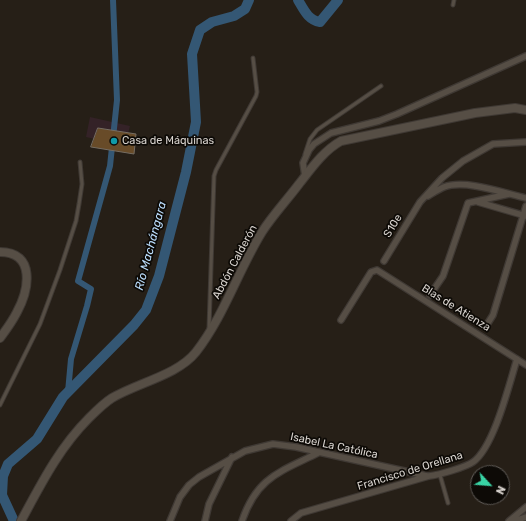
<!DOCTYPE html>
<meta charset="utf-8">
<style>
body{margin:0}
#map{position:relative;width:526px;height:521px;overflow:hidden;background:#261f17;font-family:Rubik,sans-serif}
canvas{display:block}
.north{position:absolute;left:470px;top:465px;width:40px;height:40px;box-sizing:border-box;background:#0d0a06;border:1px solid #5e5a56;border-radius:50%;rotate:116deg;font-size:11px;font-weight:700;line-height:16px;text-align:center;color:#d8d3ce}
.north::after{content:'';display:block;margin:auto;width:14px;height:18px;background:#39d4a5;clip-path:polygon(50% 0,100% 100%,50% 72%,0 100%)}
</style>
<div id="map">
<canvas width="526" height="521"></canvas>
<div class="north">N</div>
</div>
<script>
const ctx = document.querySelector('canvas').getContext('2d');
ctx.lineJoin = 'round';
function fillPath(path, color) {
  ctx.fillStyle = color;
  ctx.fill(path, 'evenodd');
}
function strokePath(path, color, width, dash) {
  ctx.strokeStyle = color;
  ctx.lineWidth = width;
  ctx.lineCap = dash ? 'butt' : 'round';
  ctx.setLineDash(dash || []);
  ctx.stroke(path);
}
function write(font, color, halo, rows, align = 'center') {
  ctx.font = font + ' Rubik,sans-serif';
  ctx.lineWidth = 3.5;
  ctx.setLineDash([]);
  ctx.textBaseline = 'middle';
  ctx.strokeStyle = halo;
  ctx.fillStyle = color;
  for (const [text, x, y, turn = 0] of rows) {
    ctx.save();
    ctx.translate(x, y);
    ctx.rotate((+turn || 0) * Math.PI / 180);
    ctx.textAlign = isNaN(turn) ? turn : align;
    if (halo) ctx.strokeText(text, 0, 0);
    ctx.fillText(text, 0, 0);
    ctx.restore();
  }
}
fillPath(new Path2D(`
 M90,117L130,126L125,146L86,137Z`), '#342227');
strokePath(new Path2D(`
 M68,392L71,359L87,306L91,289L78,281L110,166L117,100L113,0`), '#345774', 6);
strokePath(new Path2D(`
 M298,0C304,10 308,20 320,22L338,0
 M14,521L2,495L3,476L8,464L37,439L63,397L134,325L146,310L159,276L186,172L196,122L192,54L200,30L212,22L234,16L245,9L249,0`), '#345774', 10);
const building = new Path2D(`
 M98,128L136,134L134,154L91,147Z`);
fillPath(building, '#684b28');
strokePath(building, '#756d63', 1);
const lane = new Path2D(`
 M453,5L454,0
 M305,154L310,139L317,130L381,86
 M209,328L214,176L216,170L256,96L257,92L253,58
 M0,405L40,324L60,270L76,221L79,204L82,184L80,162
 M440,475L448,503`);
const street = new Path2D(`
 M305,176L303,163L309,150L314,144L331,133L379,121L397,114L526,56
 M428,196C433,193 439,189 444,187C465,179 504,193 526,198
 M478,202L526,216
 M384,261L420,202L442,178L463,161L493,144L526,142
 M430,295L443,276L468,203L509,194
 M341,320L371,272L377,270L526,365
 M486,326L493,315L526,206
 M170,521L180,497L189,485L199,477L245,451L273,444L296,447L427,476
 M205,521L209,504L232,457
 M242,521C257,477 280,472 318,453
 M291,521L301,513L429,476C439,475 466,467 473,462C494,447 509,385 517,359
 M509,521L526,507
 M514,521L526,517`);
const secondary = new Path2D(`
 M0,252C36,252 29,290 17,312C12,322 6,330 0,338
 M21,521C41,484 59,448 89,418C96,411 104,403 112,398C137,383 178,375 196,352C224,316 238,271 262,232C272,216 287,200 299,184C311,169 323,151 341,141L475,113L515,108L526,110`);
strokePath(lane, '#3f3934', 5);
strokePath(street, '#3f3934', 8);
strokePath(secondary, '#3f3934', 10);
strokePath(lane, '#564e45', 3);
strokePath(street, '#564e45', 5.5);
strokePath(secondary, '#564e45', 8);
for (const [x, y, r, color] of [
 [114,141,4,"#0f9aa8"]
]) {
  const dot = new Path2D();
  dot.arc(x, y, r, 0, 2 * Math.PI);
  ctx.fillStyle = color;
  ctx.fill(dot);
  strokePath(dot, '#0d0a06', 1.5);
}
write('11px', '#d8d3ce', '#0d0a06', [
 ["Casa de Máquinas",122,141]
], 'left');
write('11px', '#d8d3ce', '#0d0a06', [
 ["S10e",393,226,-59],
 ["Abdón Calderón",235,262,-62],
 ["Blas de Atienza",456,308,32],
 ["Isabel La Católica",334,446,12],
 ["Francisco de Orellana",410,471,-17]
]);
write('italic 12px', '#bcdefd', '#0d0a06', [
 ["Río Machángara",151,246,-75]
]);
</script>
